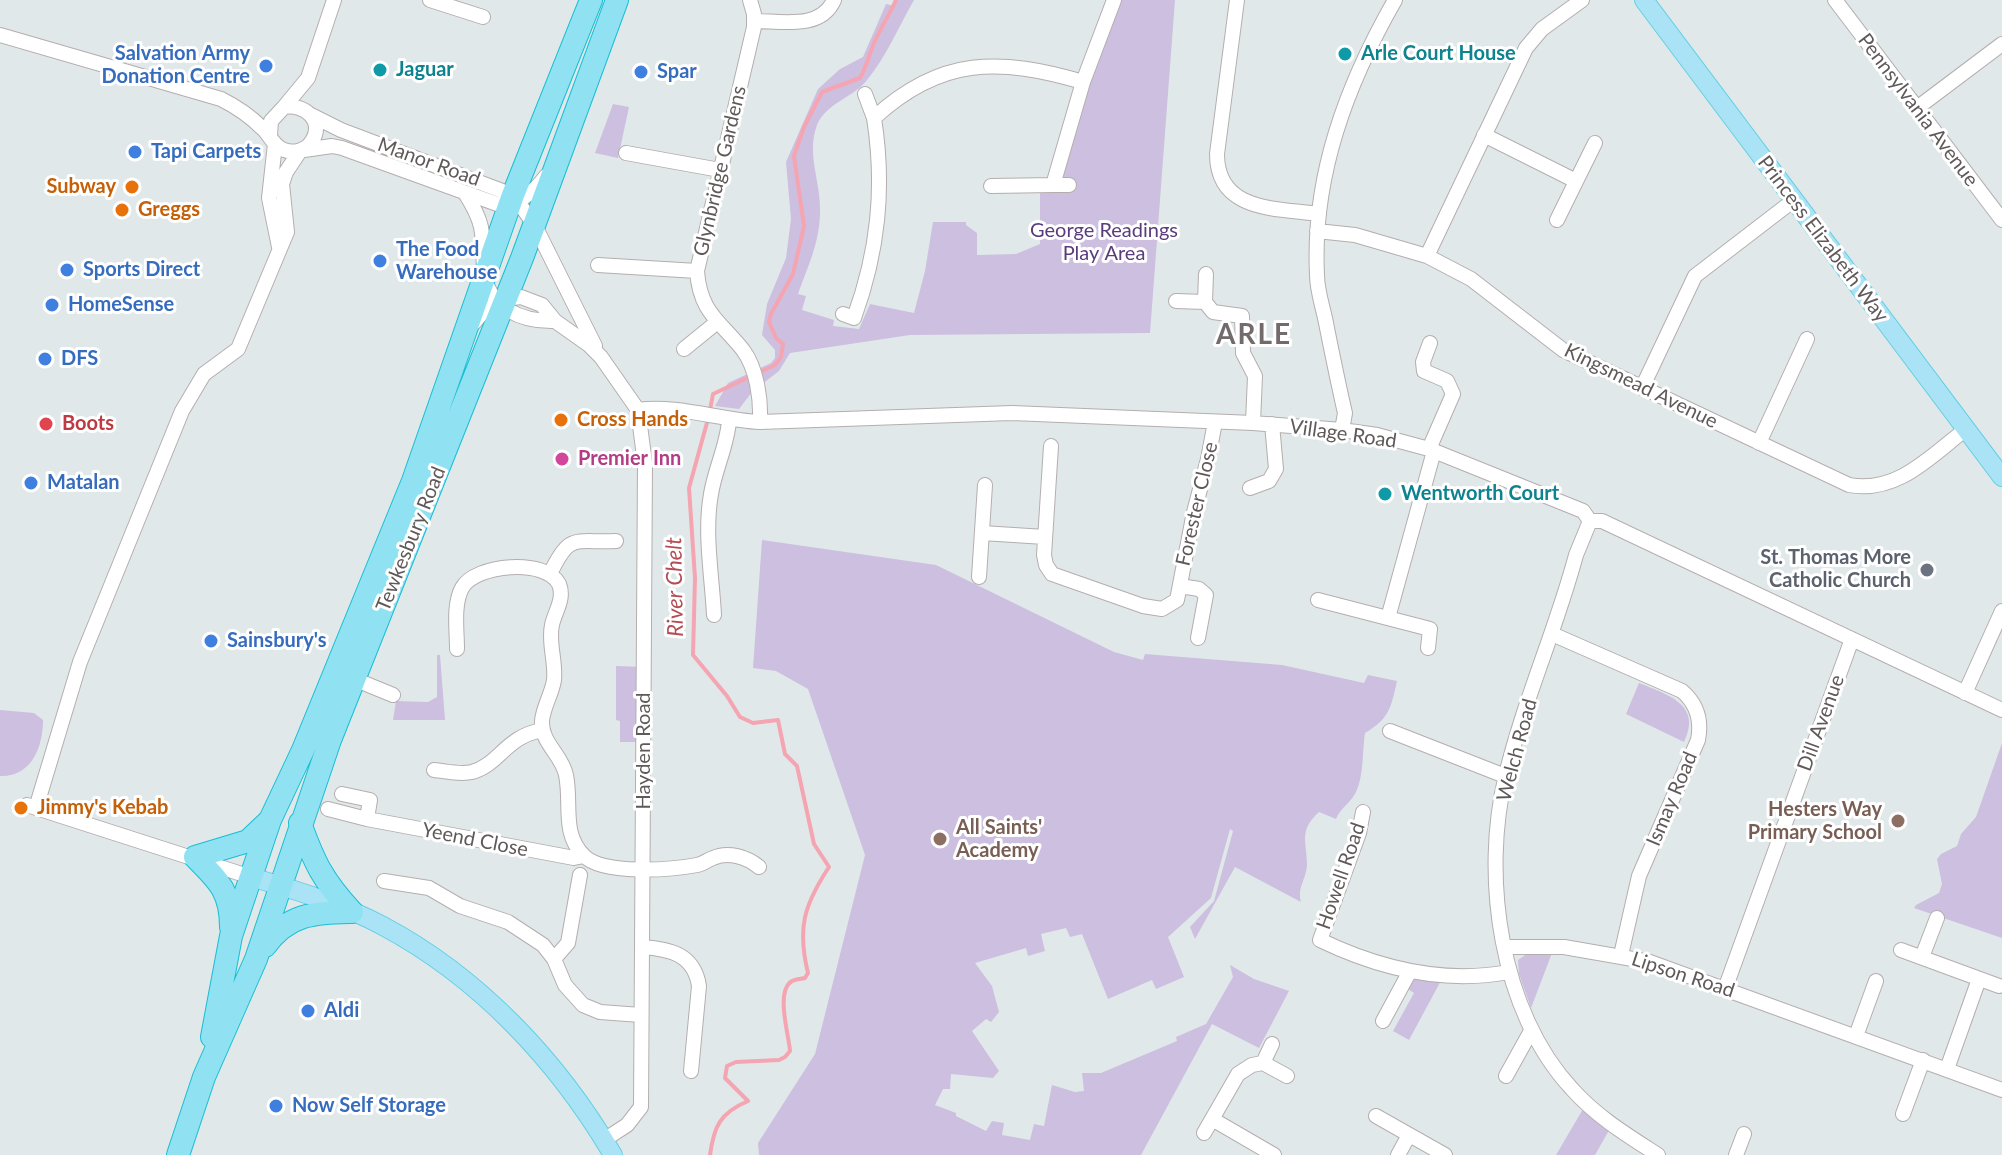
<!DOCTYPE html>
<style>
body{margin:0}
canvas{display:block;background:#e0e8ea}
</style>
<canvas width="2002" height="1155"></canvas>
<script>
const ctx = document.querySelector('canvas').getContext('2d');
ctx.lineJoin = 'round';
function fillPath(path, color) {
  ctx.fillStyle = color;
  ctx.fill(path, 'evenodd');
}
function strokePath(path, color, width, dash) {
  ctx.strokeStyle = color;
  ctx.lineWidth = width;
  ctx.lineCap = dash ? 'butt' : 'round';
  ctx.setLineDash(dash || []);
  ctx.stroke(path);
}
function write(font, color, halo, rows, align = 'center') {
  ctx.font = font + ' Lato,sans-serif';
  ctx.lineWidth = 6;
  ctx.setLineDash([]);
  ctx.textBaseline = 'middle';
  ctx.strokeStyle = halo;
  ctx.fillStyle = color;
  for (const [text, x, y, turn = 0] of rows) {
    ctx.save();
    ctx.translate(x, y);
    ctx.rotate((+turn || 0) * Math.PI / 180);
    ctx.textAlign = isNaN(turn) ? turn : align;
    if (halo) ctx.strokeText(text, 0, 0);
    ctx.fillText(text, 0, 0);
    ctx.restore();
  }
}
fillPath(new Path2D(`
 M898,0H914C899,26 886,57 867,80C853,98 826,103 817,125C806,154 821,182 820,211C820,242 808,266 798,294L806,296L802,310L834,320L833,326L859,329L870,304L914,313L925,271L933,222H966V225L977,233V255L1016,254L1040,244V185H1053L1114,0H1175L1150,333L910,335L790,353L779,371L752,392L739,409L715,406L728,383L771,363L775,358V350L762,335L767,304L786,258L791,219L786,162L818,89L840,69L863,57L886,4L894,6Z
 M613,104L629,107L618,158L595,153Z
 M762,540L936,565L1114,652L1143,660L1145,654L1282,665L1364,683L1368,675L1397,681C1391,708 1389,719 1365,733C1362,753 1364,775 1356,792C1351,803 1340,808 1336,819L1319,812C1298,831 1307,842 1307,865C1306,880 1297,887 1301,902L1235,867L1195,939L1190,927L1214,901L1233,831L1230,829L1211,898L1168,937L1184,977L1156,989L1152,980L1108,999L1082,934L1070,937L1066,928L1041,934L1045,951L1028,956L1026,948L975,963L992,986L999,1012L991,1022L986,1019L972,1031L999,1071L993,1078L951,1074L950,1089H943L935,1105L956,1113V1116L986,1131L992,1121L1004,1123L1002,1135L1030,1140L1034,1124L1044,1126L1052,1085L1075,1092L1084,1091L1082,1073H1101L1177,1041L1176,1037L1206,1024L1233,977L1230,965L1254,979L1289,991L1259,1048L1212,1024L1141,1155H759L758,1143L815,1054L865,855L808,689L776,671L753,668Z
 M437,655H440L445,720H393L396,701L428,702L437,697Z
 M616,666L644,667L643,742H620V721L616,720Z
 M1639,683C1666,694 1703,704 1684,742L1626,714Z
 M0,710L34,713L43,720C43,748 31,777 0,776Z
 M2002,743V938L1914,908L1916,905L1939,893L1942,884L1937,859L1941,854L1957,846L1961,834L1976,817Z
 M1528,953H1552L1531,1008L1519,974L1518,960Z
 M1417,972L1444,975L1409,1040L1393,1031L1414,993L1408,989Z
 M1586,1104L1612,1125L1595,1155H1556Z`), '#cdbfe0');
strokePath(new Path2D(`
 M710,410L713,394L775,365L781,357L783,344L776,338L769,322L771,314L793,274L804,226L794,156L804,127L822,92L860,78C867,66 869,54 875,41C881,27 890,14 896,0
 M708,419L689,488L695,578L693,655L727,696L740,717L753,723L778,720L785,754L797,766L814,844L829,867C804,905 797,928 808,973L805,978C801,979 796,979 792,981C775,991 789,1035 790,1051L785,1057L779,1060L736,1062L727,1066L725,1078L748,1101C720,1113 714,1126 710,1155`), '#f5a5b1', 4);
const minor = new Path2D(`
 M430,0L483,17
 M750,0L754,14V27L697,271C700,313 720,321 743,350C757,369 761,399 760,422
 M1237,0L1217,154C1217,212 1276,208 1319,214
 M1835,0L2002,220
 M755,21C782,21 821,30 834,0
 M0,35L221,99C237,107 250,116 262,128C270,135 274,147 284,150C294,154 307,150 312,141C325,121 304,103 284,107L271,121L270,136
 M865,94L874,118
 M284,107L308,78L334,0
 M1917,108L2002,44
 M311,115L341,130L513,195L534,224L595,346
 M1484,135L1576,181
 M275,144L269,198L279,247
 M304,150L332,146L342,148L497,204C519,205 533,193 546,176
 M626,153L720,170
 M1053,185H1069
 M991,186L1053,185L1083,82L1114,0
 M465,193C472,204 478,214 481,227C484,242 483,257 484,272C488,308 522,322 555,321
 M1557,220L1595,143
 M1317,231L1355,235L1427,256L1471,279L1563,350L1849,485C1897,494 1931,456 1966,429
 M1427,256L1526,48L1542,29L1582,0
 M598,265L697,271
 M1176,301L1205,302L1213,312L1242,316L1243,353L1255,376L1253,423
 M1205,302L1206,274
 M843,314L854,318C878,252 885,188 874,118C941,56 1000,58 1083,82
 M473,324L484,311L505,299L521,297L542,305L555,321L589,345L601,357L638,410L645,464L641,1107L627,1125L604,1140
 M684,349L716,323
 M1642,388L1695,276L1794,200
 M638,410C675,404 721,420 760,422L1012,413L1253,423L1342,430L1377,435L1429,449L1583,511L1590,521
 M1342,430L1345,413C1338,383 1332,353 1326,323C1323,307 1317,291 1317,275C1312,176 1347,84 1395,0
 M1759,443L1807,339
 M1051,446L1044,555L1046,565L1052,574L1143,606L1162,609L1177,600L1194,512L1208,459L1215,422
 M1429,449L1453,394L1447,381L1424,371L1423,362L1430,343
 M1250,488L1269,481L1276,469L1272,424
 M1590,521L1576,555C1556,630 1524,700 1506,775C1481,875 1500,1012 1572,1089C1597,1117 1627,1135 1658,1155
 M1590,521H1602L2002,710
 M982,533L1045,537
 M550,574C570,532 574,543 616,541
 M979,577L985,485
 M1180,586L1199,589L1206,595L1198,638
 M1318,600L1430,629L1428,648
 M714,615C712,576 704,533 711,494C715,469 727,446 729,421
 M1388,618L1434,451
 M1552,634L1682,691C1697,704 1702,720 1698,740L1639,876L1621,955
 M457,649C457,630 453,605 462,588C475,564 546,558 559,584C565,599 555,611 552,625C548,643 556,661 554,680C552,694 543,707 542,721C541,743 562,755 566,775C572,804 561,833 584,856C604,875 670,870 697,865C703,864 707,860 713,858C728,851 747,857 759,867
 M354,679L393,695
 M1965,693L2002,611
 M1390,731L1505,776
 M434,770C446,771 459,775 472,772C500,764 505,737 542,730
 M342,794L370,800L367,819
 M27,805L251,877
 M36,808L80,662L182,411L204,374L238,349L287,232L282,184L286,172L300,151
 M328,809L367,819L574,858L584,856
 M1363,812L1359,833L1320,940C1378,968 1444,984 1509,972
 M384,881L429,888L460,906L508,922L543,945L554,959L565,985L583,1005L600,1012L641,1015
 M642,947C670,949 694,954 699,986L691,1071
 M1504,947H1564L1650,962L2002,1090
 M1901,950L1999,986
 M1922,957L1937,918
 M554,959L568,943L580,875
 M1725,989L1852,639
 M1383,1021L1410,971
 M1856,1036L1876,981
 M1263,1063L1272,1044
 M1947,1069L1979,979
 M1506,1076L1531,1031
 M1903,1114L1923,1060
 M1376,1116L1445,1155
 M1212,1119L1274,1155
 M1204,1133L1238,1074L1252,1065L1263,1063L1287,1076
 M1398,1155L1409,1135
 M1736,1155L1744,1134`);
const major = new Path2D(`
 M1644,0L2002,477
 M251,877C295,890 342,904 383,926C479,977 558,1061 613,1155`);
const highway = new Path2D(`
 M300,823C314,862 323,881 352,912
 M231,927C231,892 219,881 195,857L248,841L268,822
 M265,946C289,913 314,913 352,912
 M212,1037L231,936L270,820L303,750L413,481L513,195L591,0
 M178,1155L204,1077L256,959L330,740L522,258L617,0`);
strokePath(minor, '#b5aeae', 16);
strokePath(major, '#62d0e2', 20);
strokePath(highway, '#17bfd4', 24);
strokePath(minor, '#fff', 14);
strokePath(major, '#aae2f6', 18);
strokePath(highway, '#90e1f1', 22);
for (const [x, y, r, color] of [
 [1345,54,8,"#0f9aa8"],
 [266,66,8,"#3f7fe0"],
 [380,70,8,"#0f9aa8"],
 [641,72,8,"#3f7fe0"],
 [135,152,8,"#3f7fe0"],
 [132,187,8,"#e8710a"],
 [122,210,8,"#e8710a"],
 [380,261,8,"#3f7fe0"],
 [67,270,8,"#3f7fe0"],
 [52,305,8,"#3f7fe0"],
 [45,359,8,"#3f7fe0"],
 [561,420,8,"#e8710a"],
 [46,424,8,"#e0444e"],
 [562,459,8,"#d1479c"],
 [31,483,8,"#3f7fe0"],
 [1385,494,8,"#0f9aa8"],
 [1927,570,8,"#6b7280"],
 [211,641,8,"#3f7fe0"],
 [21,808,8,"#e8710a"],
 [1898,821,8,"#8d6e63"],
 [940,839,8,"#8d6e63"],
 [308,1011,8,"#3f7fe0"],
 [276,1106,8,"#3f7fe0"]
]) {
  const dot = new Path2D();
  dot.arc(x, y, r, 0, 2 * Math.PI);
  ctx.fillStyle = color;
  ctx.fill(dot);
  strokePath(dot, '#fff', 3);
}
write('bold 20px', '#366cbe', '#fff', [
 ["Salvation Army",250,54,"right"],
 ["Donation Centre",250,77,"right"],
 ["Spar",657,72],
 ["Tapi Carpets",151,152],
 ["The Food",396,250],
 ["Warehouse",396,273],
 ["Sports Direct",83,270],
 ["HomeSense",68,305],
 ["DFS",61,359],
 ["Matalan",47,483],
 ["Sainsbury's",227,641],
 ["Aldi",324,1011],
 ["Now Self Storage",292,1106]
], 'left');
write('bold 20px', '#0d838f', '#fff', [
 ["Arle Court House",1361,54],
 ["Jaguar",396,70],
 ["Wentworth Court",1401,494]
], 'left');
write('20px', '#605959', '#fff', [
 ["Pennsylvania Avenue",1918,110,53],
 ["Manor Road",429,162,20],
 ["Glynbridge Gardens",720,171,-77],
 ["Princess Elizabeth Way",1823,239,53],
 ["Kingsmead Avenue",1641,386,26],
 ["Village Road",1343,434,8],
 ["Forester Close",1197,504,-77],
 ["Tewkesbury Road",411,539,-68],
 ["Dill Avenue",1821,723,-70],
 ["Welch Road",1517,750,-75],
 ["Hayden Road",644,751,-90],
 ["Ismay Road",1672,799,-67],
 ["Yeend Close",475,840,11],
 ["Howell Road",1341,876,-71],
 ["Lipson Road",1683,975,18]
]);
write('bold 20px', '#c56008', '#fff', [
 ["Subway",116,187,"right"],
 ["Greggs",138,210],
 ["Cross Hands",577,420],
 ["Jimmy's Kebab",37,808]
], 'left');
write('20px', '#5a3c7c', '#fff', [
 ["George Readings",1104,231],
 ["Play Area",1104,254]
]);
write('bold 20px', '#be3a42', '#fff', [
 ["Boots",62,424]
], 'left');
write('bold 20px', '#b23c85', '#fff', [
 ["Premier Inn",578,459]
], 'left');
write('bold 20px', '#5b616d', '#fff', [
 ["St. Thomas More",1911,558],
 ["Catholic Church",1911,581]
], 'right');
write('bold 20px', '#785e54', '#fff', [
 ["Hesters Way",1882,810],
 ["Primary School",1882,833],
 ["All Saints'",956,828,"left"],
 ["Academy",956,851,"left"]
], 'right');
write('italic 22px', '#b54c53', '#fff', [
 ["River Chelt",675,587,-91]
]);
ctx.letterSpacing = '2px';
write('bold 28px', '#726a6b', '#fff', [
 ["ARLE",1254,335]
]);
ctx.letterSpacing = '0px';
</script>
